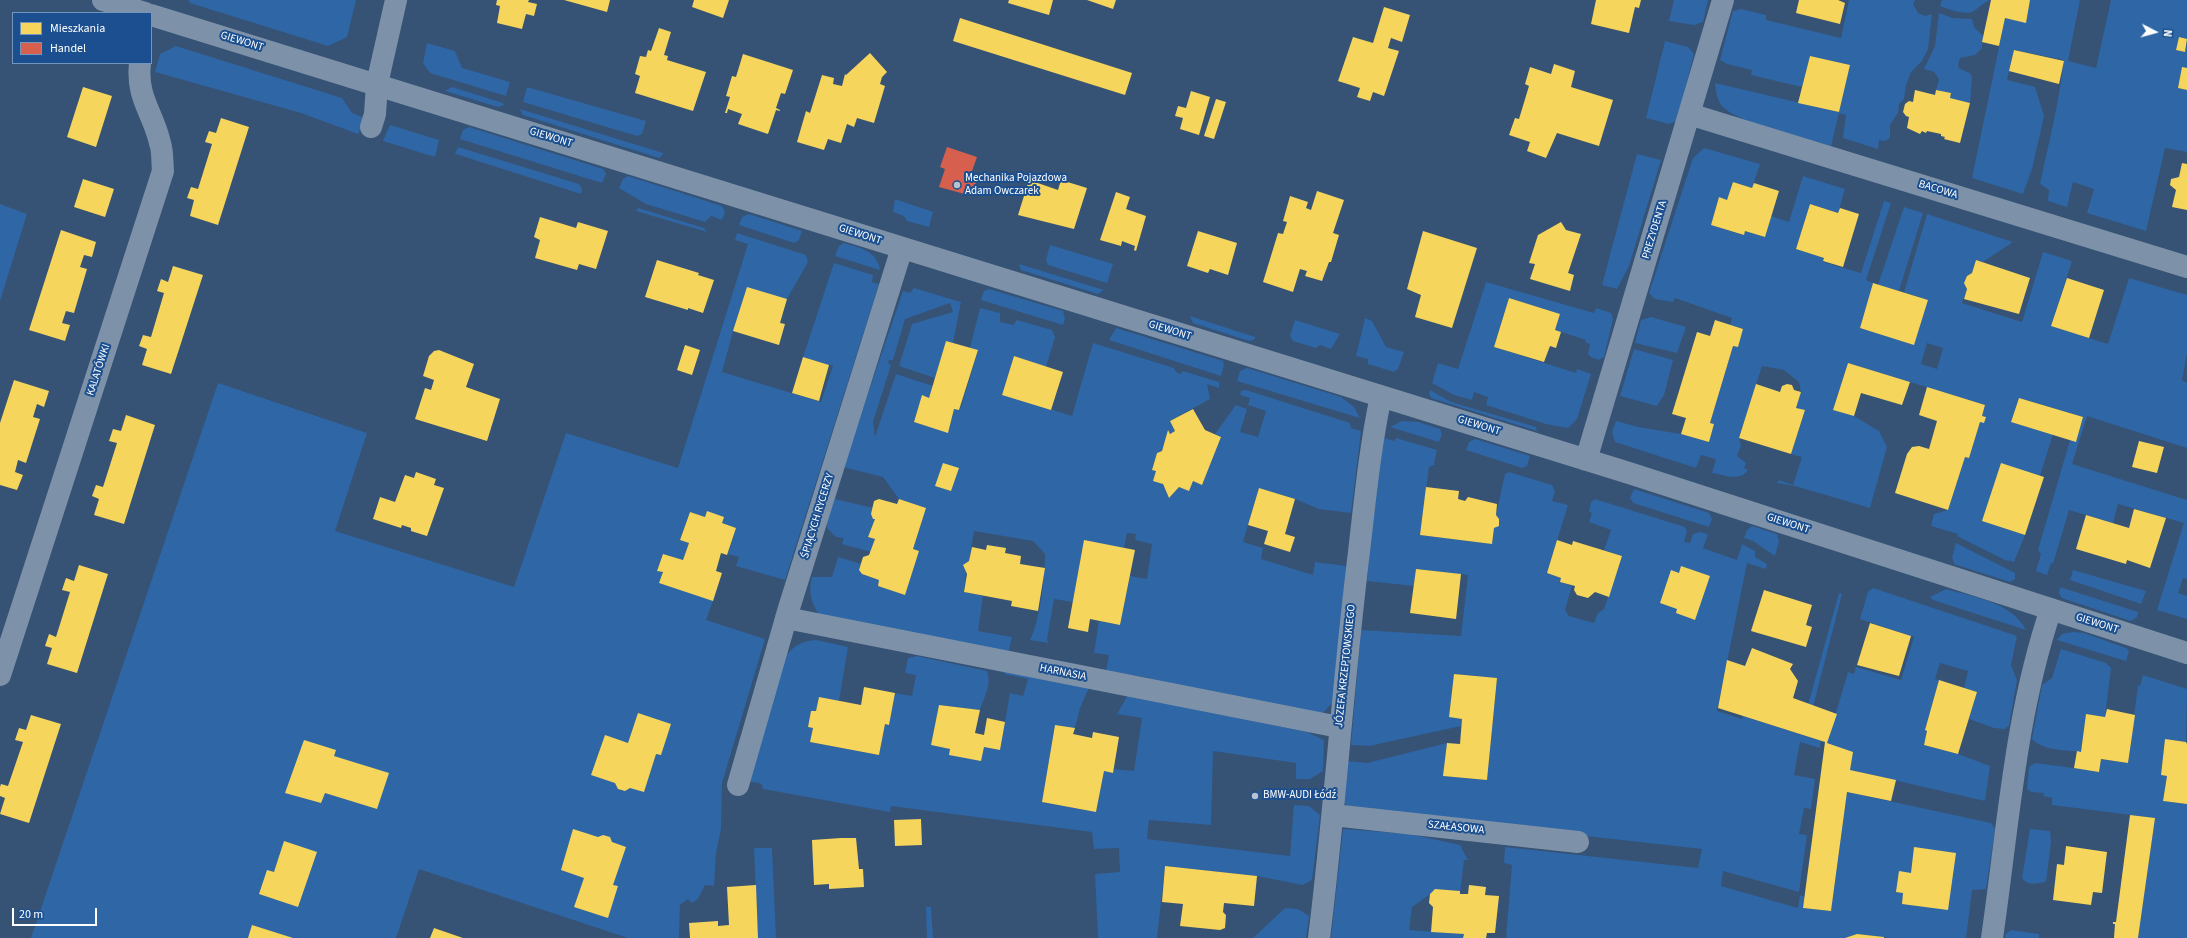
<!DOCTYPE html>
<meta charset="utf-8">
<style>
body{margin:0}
#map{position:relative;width:2187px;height:938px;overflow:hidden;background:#365274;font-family:"Source Sans 3",sans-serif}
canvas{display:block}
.legend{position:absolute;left:12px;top:12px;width:140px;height:52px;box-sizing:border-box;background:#1b4f8f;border:1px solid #7695bc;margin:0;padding:5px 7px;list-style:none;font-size:12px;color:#fff}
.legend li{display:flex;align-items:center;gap:8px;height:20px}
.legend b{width:20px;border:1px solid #7695bc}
.north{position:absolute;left:2135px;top:12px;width:40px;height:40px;-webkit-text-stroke:3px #1b4f8f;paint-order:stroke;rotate:96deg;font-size:11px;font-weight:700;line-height:16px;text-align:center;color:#fff}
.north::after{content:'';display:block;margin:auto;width:14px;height:18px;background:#fff;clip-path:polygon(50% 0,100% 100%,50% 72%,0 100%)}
.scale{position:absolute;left:12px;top:908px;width:85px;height:18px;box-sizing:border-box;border:2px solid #fff;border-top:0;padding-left:5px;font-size:12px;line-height:14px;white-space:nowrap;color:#fff;-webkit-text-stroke:3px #1b4f8f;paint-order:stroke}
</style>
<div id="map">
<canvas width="2187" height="938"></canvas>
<ul class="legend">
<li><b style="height:11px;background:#f6d55c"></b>Mieszkania</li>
<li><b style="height:11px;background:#d6604d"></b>Handel</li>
</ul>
<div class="north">N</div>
<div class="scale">20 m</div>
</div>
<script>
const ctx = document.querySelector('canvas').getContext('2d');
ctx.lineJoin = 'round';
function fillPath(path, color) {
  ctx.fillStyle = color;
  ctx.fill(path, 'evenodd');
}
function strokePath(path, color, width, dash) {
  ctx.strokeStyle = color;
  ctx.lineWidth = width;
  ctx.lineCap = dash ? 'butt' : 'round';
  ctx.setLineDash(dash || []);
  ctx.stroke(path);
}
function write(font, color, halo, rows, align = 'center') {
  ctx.font = font + ' "Source Sans 3",sans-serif';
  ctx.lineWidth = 4;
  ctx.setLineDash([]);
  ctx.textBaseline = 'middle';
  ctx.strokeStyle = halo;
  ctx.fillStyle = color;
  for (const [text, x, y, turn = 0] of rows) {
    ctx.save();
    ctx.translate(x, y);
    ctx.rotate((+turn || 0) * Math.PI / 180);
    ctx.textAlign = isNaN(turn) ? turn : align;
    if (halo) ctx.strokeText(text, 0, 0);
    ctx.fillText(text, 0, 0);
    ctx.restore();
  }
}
fillPath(new Path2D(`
 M188,0H356L347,37L328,46L190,3Z
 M1674,0H1708L1703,22L1694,25L1669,21Z
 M1849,0H1915L1913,4L1918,13L1925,16L1932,14L1928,49L1922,61L1911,72L1906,85L1904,99L1899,104L1898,113L1890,125V138L1885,141L1879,140L1878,149L1843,138L1846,115L1839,113L1831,146C1807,138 1742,124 1724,108C1717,102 1716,92 1715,83L1839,112L1850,65L1810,56L1802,87L1751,75L1752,70L1727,64L1720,60L1733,11L1741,9L1766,15V20L1841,38Z
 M1942,0H1990C1983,3 1980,7 1974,11C1967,16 1947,9 1940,6Z
 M2030,0H2080L2068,61L2096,68L2111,0H2187V39L2179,37L2176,50L2185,52L2187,44V68H2182L2178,88L2187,90V152L2165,148L2146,231L2087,213L2094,189L2073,182L2067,207L2048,201L2049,190L2040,184C2049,142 2059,102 2064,60L2014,50L2007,80L2035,87L2044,116L2032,169L2023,194L1972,178L2005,18L2026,22Z
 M1939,13L1953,18L1972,19L1974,27L1983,36L1982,48L1975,55L1960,58L1958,65L1960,69L1970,73L1972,77L1970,103L1950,98L1951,93L1936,90L1939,79L1934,72L1924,69L1935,46Z
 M1665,41L1688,47L1694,54L1677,121L1669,124L1646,118Z
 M427,43L455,51L462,68L510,82L506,96L430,73L423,63Z
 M176,46L342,98L352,113L362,117V125L358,134L301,113L155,72L160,54Z
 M452,87L503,103L504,105L498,107L445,91Z
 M527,87L646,121L642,134L637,136L523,102Z
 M520,109L663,153V154L659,158L523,115Z
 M390,125L439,140L435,157L383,141Z
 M469,127L603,169L606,174L602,183L460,139L463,130Z
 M458,147L579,184L582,189L581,194L459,155L455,154Z
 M1704,148L1760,164L1752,188L1733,182L1727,200L1719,197L1711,225L1743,235L1745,231L1765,237L1771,216L1789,222L1803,176L1845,189L1838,213L1810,204L1796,249L1824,258L1823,262L1861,273L1884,201L1891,203L1866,280L1873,283L1860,328L1914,344L1928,300L1904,292L1927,214L2013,242L1983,262L1976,260L1972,273L1967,276L1965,283L1967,289L1962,303L2022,322L2043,252L2072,261L2051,326L2108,344L2129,278L2187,295V353L2182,380L2187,383V448L2087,416L2072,464L2187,500V579L2183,578L2178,593L2187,596V619L2157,610L2184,523L2118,504L2113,523L2069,510L2053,564L2051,563L2047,575L2036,571L2041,554L2038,550L2070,440L2083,417L2019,398L2011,422L2053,434L2040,476L1983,521L2025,535L2014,562L2005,560L1957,536L1958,534L1931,526L1934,514L1948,510L1965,457L1969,458L1980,422L1984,423L1985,417L1982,416L1985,405L1848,363L1833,410L1854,416L1879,431L1887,447L1870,508L1795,486L1777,483L1779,480L1793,485L1802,457L1791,454L1805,411L1796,408L1801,392L1799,382L1784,370L1762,366L1739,438L1741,446L1737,456L1746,463L1744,468L1748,470C1740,482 1724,475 1712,473L1716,459L1701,455L1696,468L1615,442L1612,432L1616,421L1638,427L1681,434L1709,442L1714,424L1710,423L1733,346L1738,347L1743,329L1730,325L1732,318L1675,298L1673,302L1655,299L1649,293L1693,158ZM1927,343L1943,348L1937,369L1921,364Z
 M1637,154L1661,160L1629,266L1617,289L1602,285Z
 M628,176L722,206L725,212L722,220L711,216L705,222L646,204L619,188L623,179Z
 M895,199L933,212L929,227L907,221L904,216L893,212Z
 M0,204L27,214L0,301Z
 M1904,207L1923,213L1899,291L1878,285Z
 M638,208L704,228L707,232L636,211Z
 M749,214L802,231L799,240L794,243L739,225L742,217Z
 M737,233L806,255L808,262L787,299L733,331L722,372L821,402L833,366L803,357L834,263L873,275L872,282L879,284L785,580L736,566L739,557L728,554L736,528L722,523L707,511L705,517L690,512L680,539L689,543L683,560L663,554L657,570L713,601L706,620L765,639L722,783L721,829L716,853L714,886L705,885L698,899L692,903L688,899L680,905L679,938H628L419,869L396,938H31L218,383L367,433L335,531L514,587L566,433L678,468L748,244L735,240Z
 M844,243C861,248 877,251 880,270L835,256L839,246Z
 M1050,245L1113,264L1107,283L1048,265L1046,260Z
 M1019,264L1104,290L1098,294L1021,270Z
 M1486,282L1594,313L1596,308L1611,313L1613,319L1604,357L1599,360L1591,357L1588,354L1590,344L1585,342L1586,340L1555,330L1560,314L1509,298L1494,347L1576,373L1577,369L1591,374L1577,419L1568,428L1546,424L1486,405L1488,397L1474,392L1472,400L1454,395L1432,383L1438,363L1458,369Z
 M914,288L961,302L953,343L946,341L935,378L899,366L912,324L953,312L950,303L905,319L893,360H889L888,363L891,365L873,422L875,437L896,374L933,386L929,398L922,396L914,422L948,432L954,409L960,410L978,351L970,348L980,308L1000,313V322L1013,325L1017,320L1052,330L1055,337L1046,367L1014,356L1002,394L1072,416L1093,343L1174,368L1176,372L1180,374L1183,371L1219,382V388L1207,384L1210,399L1170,421L1175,431L1170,434L1168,431L1162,451L1157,453L1152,469L1156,471L1169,498L1179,487L1193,481L1202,485L1221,437L1215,434L1236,405L1247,409L1240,432L1258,437L1266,411L1248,405L1250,398L1240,395L1241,391L1246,390L1350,423L1351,428L1361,431L1351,513L1319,509L1295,499L1259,488L1243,542L1263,548L1261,559L1313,575L1315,562L1346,566L1334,701L1321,715L1149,684L1150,678L1106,671L1109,655L1094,653L1099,621L1120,625L1130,576L1147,579L1152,544L1135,540L1136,534L1127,533L1124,548L1084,541L1073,602L1054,599L1047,640L1049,643L1030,640C1040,621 1045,576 1045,554L1033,541L974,531L969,561L963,565L966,572L964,592L983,596L978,631L1012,637L1008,655L820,616C811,603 808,592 812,577H832L838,557L861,564L859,570L862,574L879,580L878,586L905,594L919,551L913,549L926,508L899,499L883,477L843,467L903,291L910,293Z
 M989,289L1063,311L1065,319L1063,325L981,300L984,291Z
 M1190,316L1255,337V339L1249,341L1193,323Z
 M1651,317L1686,327L1677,353L1635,343L1641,320Z
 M1365,318L1372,321L1386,347L1404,352L1398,369L1394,372L1368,364V359L1356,356Z
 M1295,320L1340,334L1331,349L1320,345L1316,348L1293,341L1290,336Z
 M1116,328L1223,361L1224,365L1221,376L1109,340Z
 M1634,349L1673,360L1664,395L1657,406L1620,396Z
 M1247,368L1341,397L1354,407L1360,418L1237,381L1240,371Z
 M1430,390L1451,402L1536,427L1537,431L1431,398L1429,393Z
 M1402,421L1418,422L1440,429L1442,434L1439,442L1390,427Z
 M1384,438L1394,441L1396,438L1437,450L1434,463L1436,464L1429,467L1420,535L1492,544L1494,528L1499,526V519L1496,515L1505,474L1509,472L1552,485L1555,491L1552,501L1568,505L1547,573L1561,578L1560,582L1572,586L1565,610L1569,616L1594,623L1598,613L1604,609L1622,556L1604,550L1611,530L1589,522L1592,513L1589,512L1591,502L1595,499L1685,527L1687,532L1684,542L1690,543L1693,534L1700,532L1708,534L1703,548L1737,560L1742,544L1755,551V557L1767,564L1766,569L1747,563L1717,711L1742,719L1743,716L1821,741L1820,748L1800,742L1794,775L1815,779L1811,809L1804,808L1799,834L1807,835L1799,892L1723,871L1721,886L1798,908L1800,895L1805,897L1803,908L1831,911L1847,792L1991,823L1995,829L1986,889L1972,890L1966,938H1891L1857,934L1845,938H1506L1512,865L1504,863L1505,847L1698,868L1702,849L1506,827L1359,815L1343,802L1347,761L1367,763L1447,743L1444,776L1487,780L1497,678L1454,674L1449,717L1462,719L1461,726L1369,746L1351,745L1361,630L1461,636L1468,575L1416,569L1414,586L1367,581L1380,451Z
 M1475,439L1530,456L1527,466L1522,468L1466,450L1469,442Z
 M1634,489L1709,513L1712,519L1709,527L1633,503L1630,498Z
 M835,499L873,508L875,519L868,537L875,539L871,552L842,544L844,538L836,537L827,528V508Z
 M1752,526L1777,534L1779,541L1775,556L1753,541L1744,538L1747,530Z
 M1956,543L2015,573V579L2010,582L1954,564L1952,557Z
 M2073,570L2146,591L2141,604L2070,580Z
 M2060,587L2138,612L2137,617L2131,621L2062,598L2059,593Z
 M1873,588L2017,636L2011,665L2017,680L2009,725L2005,729L1994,728L1969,719L1977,692L1964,688L1968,671L1940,663L1935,679L1939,680L1925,730L1927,731L1924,745L1958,754L1990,766L1985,801L1850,770L1827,743L1848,672L1854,674L1856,667L1901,680L1914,637L1860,619L1868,592Z
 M1946,589C1973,597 2012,602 2026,630L1933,600L1930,597Z
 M1839,593L1842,594L1813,707L1808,705Z
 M2073,632L2084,633L2126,648L2129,651L2126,661L2057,640L2062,634Z
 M816,640L848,647L839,701L819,697L816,711H811L808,727L813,728L810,742L879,755L885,724H889L895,693L912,696L916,675L905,673L908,658L917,656L987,671C992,684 984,698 980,710L939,705L931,745L950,749L949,755L984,747L1000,750L1010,693L1023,696L1028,679L1005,674L1002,668L1091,683L1080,708L1075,728L1055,725L1042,802L1096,812L1104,771L1112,773L1113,769L1134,771L1142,718L1117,714L1128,695L1307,732L1324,740L1323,771L1310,779H1296V763L1213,751L1211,825L1149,820L1147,839L1290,856L1294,805L1309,806L1320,815L1312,880L1303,885L1257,876L1165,866L1157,938H1098L1095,874L1120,872L1119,848L1094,849L1092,832L891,806L890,812L763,789L762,784L748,781L783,661C791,647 800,641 816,640Z
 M2061,649L2106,663L2111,668L2105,717L2086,714L2081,752C2066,750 2043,751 2032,739L2042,685L2052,678Z
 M2143,675L2187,689L2186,742L2165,739L2161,775L2167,776L2163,801L2187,804V938H2138L2155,818L2052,805V798L2043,796L2044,793L2031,792L2027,789L2029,767L2035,763L2074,768L2099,759L2128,763L2138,685L2140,686Z
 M1343,829L1410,834L1460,845L1468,860H1464L1460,894V891L1435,889V891L1412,907L1409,930L1464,934L1463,938H1331Z
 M2030,829L2050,831L2051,842L2046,882C2037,883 2028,887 2022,878Z
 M754,848H772L776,938H758Z
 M926,907H931L933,938H927Z
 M1285,908L1298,909L1309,916L1306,938H1253Z
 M2011,930L2039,934V938H2005L2006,934Z`), '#2f66a5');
fillPath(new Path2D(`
 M497,0H529L528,2L537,4L534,16L526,14L522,29L497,23L500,6L496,5Z
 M564,0H610L607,12Z
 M694,0H729L723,18L692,7Z
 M1009,0H1053L1049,15L1008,3Z
 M1087,0H1116L1113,9Z
 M1596,0H1641L1639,8L1635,7L1629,33L1591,24Z
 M1799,0H1838L1845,3L1840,24L1796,13Z
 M1991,0H2030L2026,23L2005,18L1999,46L1982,42Z
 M1384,7L1410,15L1402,42L1391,38L1388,48L1399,51L1384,96L1373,92L1370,101L1357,97L1360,88L1338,81L1353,37L1373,43Z
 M960,18L1132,73L1125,95L953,41Z
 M659,28L671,32L664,55L668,56L667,60L706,72L693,111L635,93L640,76L635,74L640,56L646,57L648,50L651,51Z
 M2179,37L2187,39L2185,52L2176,50Z
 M2014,50L2064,61L2059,84L2009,71Z
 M870,53L887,72L882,77L880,84L885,86L874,123L857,118L854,127L847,124L841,143L828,139L824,150L797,142L806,111L810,113L822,75L834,78L833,84L842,86L845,74L846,75Z
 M743,54L793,70L785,94L781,93L776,108L780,110V111L776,110L768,134L738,124L742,114L728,109L727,113H725L730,97L726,96L732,76L736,77Z
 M1810,56L1850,65L1839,112L1798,103Z
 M1554,64L1575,71L1571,87L1613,100L1599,146L1557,133L1546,158L1527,151L1530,142L1509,135L1515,118L1519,119L1529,86L1525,84L1530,67L1551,74Z
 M2182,67L2187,68V90L2178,88Z
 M83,87L112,96L96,147L67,137Z
 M1915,90L1935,95L1936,90L1951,93L1950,98L1970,103L1960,143L1944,139L1945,137L1941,136V134L1927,131L1926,133L1922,131L1920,134L1907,128L1909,117L1906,116L1903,112L1905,104L1909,101L1913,102Z
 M1191,91L1210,97L1199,135L1180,129L1183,118L1175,116L1178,106L1186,108Z
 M1216,99L1226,102L1214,139L1204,136Z
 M221,118L249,127L218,225L190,216L194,200L187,198L191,187L198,189L212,144L205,142L209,131L216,133Z
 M2182,163L2187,164V210L2172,207L2176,190L2170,185L2171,179L2179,177Z
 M83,179L114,189L105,217L74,207Z
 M1029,180L1058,190L1061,180L1087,188L1074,229L1018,215Z
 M1733,182L1752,188L1754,183L1779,191L1765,237L1745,231L1744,235L1711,225L1719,197L1727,200Z
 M1317,191L1344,200L1333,233L1339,235L1331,262H1329L1322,281L1305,276L1307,271L1300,269L1293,292L1263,282L1278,233L1283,234L1287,222L1283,221L1290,196L1308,202L1306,208L1311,210Z
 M1116,192L1130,197L1126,209L1146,216L1136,251L1134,250L1135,246L1122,241L1121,246L1100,240Z
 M1810,204L1838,213L1840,208L1859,214L1843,267L1823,261L1824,258L1796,249Z
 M540,217L576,228L578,222L608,231L596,269L579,264L577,270L535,258L540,240L534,237Z
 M1561,222L1566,230L1581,234L1568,273L1574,275L1570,291L1530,279L1535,264L1529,263L1538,235Z
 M61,230L96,242L92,257L84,255L80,267L87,269L74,313L66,311L62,323L70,325L65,341L29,330Z
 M1198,231L1237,243L1228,275L1210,269L1208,273L1187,266Z
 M1423,231L1477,248L1452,328L1415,317L1421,295L1407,289Z
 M657,260L699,273L698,275L714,280L703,313L688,308V310L645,297Z
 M1976,260L2030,278L2019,314L1964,299L1967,289L1964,283L1967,276L1972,273Z
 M173,266L203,275L171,374L142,365L147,349L139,346L143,335L151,337L164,293L157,291L161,279L168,282Z
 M2067,278L2104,290L2089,338L2051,326Z
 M1873,283L1928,300L1914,345L1860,328Z
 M747,287L787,299L780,323L785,324L779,345L733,331Z
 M1509,298L1560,314L1555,330L1561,332L1556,348L1550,346L1544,362L1494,347Z
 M1715,320L1743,329L1738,347L1733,346L1710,423L1714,424L1709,442L1681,434L1686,418L1672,414L1697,332L1710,336Z
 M946,341L978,350L959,410L954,409L948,433L914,422L922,395L929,398Z
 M685,345L700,350L692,375L677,370Z
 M439,350L474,364L466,387L500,399L487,441L415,419L425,388L431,390L434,380L423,376L429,356L434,351Z
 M1014,356L1063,372L1051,410L1002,395Z
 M803,357L829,365L819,401L792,393Z
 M1848,363L1910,382L1902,405L1861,393L1854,416L1833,410Z
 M14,380L49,391L44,407L37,404L33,417L40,419L26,463L18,460L15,472L23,475L17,490L0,485V423Z
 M1756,384L1780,392L1782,386L1787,384L1792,385L1794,390L1801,392L1796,408L1805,410L1791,454L1739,438Z
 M1927,387L1985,405L1982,416L1986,417L1984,423L1980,422L1969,458L1965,457L1948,510L1895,493L1907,454L1912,447L1919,446L1929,449L1937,421L1919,415Z
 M2019,398L2083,417L2076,442L2011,422Z
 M1193,409L1205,430L1221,437L1202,485L1193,481L1189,491L1179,487L1169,498L1163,484L1153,481L1156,471L1152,470L1157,453L1162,451L1168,430L1170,434L1175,431L1170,421Z
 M126,415L155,425L124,524L94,515L99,499L92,496L96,485L103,487L117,443L109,441L113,429L121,431Z
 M2139,441L2164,447L2157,473L2132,467Z
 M943,463L959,468L951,491L935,486Z
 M2001,463L2044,477L2025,535L1982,521Z
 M416,472L436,479L434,485L444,488L427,536L411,531V528L402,525L401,528L373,519L380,497L395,502L405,475L414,478Z
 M1426,487L1459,491L1458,499L1465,501L1468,497L1497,504L1496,515L1499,519V526L1494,528L1492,544L1420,535Z
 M1259,488L1295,499L1285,534L1295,537L1290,552L1264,544L1268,531L1248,525Z
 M879,499L897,504L899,499L926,508L913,549L919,551L905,595L878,586L879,580L862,574L859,570L863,557L869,555L875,539L868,537L875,519H873L871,514L874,501Z
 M2134,509L2166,518L2150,568L2127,560L2126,564L2076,549L2086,515L2129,528Z
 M707,511L724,517L722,523L736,528L727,555L721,553L716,571L722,573L713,601L659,583L663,572L657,571L663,554L683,560L689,543L680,540L690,512L705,517Z
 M1084,540L1135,550L1120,625L1090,619L1088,632L1068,628Z
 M1557,540L1572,545L1573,541L1622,556L1609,597L1595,592L1588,598L1577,595L1574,590L1575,586L1560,582L1561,578L1547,573Z
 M987,545L1006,548L1005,553L1021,556L1020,564L1045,568L1038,611L1011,606L1012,601L964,592L967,574L963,565L969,561L972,547L986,550Z
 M79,565L108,574L77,673L47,664L52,648L45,646L49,634L56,637L70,592L62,590L66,578L74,581Z
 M1681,566L1710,576L1695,620L1676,613L1677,609L1660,603L1671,570L1679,573Z
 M1416,569L1461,574L1456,619L1410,613Z
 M1764,590L1812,605L1806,625L1812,627L1806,647L1751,631Z
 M1870,623L1911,636L1899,676L1857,665Z
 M1752,648L1793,664L1790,669L1798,681L1793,698L1837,714L1827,743L1853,752L1850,770L1896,780L1891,801L1847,792L1831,911L1803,908L1825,742L1718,708L1727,660L1745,666Z
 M1454,674L1497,678L1487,780L1443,776L1447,743L1460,744L1462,719L1449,717Z
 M1939,680L1977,692L1958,754L1924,745L1927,731L1925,730Z
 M864,687L895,693L889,725L885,724L879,755L810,742L813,728L808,727L811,711H816L819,697L861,705Z
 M939,705L980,710L975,733L984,735L987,718L1005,722L1000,750L984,747L981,761L949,755L950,749L931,745Z
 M2107,709L2135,715L2128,763L2101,759L2099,772L2074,768L2077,751L2081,752L2086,714L2105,717Z
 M638,713L671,724L661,755L656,754L644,792L630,788L625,791L618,789L615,783L591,775L605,735L628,743Z
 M31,715L61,724L29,823L0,814L5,798L0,796V787L1,784L8,786L23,742L15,740L19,728L26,730Z
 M1055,725L1075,728L1073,734L1092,738L1093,732L1119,737L1113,773L1104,771L1096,812L1042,802Z
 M2165,739L2186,742L2187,744V804L2163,801L2167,776L2161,775Z
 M304,740L336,750L334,756L389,773L377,809L325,793L321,803L285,793Z
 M2130,815L2155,818L2138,938H2114L2115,924H2113V922H2116Z
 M921,819L922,845L895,846L894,820Z
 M573,829L598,837L603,835L610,837L612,842L626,847L613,885L618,886L608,918L574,907L584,878L561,870Z
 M841,838H856L859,869H863L864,887L829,889V884L814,885L812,840Z
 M284,841L317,852L298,907L259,894L267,870L274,872Z
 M2066,846L2107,852L2102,893L2093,892L2091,905L2053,900L2057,864L2064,865Z
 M1914,847L1956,853L1948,910L1902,904L1903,893L1896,892L1899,871L1911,873Z
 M1165,866L1257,876L1254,906L1224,903L1223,912L1226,915L1225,928L1220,930L1180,926L1183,904L1162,902Z
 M756,885L758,938H690L689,923L718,921V926L729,925L727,887Z
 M1469,885L1486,887L1485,895L1499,896L1495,933H1487L1486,938H1463L1464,934L1431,932L1433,907L1429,903L1430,894L1435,889L1460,891V894H1468Z
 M252,925L293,938H248Z
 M434,928L463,938H430Z
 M1857,934L1884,937V938H1845Z`), '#f6d55c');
fillPath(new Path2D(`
 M947,147L977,157L971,174L978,176L972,196L939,187L945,169L940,167Z`), '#d6604d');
strokePath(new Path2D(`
 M103,0L145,13
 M151,15L1629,473L2187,653
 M1689,114L2187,267
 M371,127L375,114L377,84L396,0
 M1586,460L1723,0
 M786,618L1339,727
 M0,675L163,171C162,162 163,151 160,143C153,112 136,98 140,63
 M738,785L789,608L902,248
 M1333,815L1578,842
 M1319,938C1335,810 1343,680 1359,552C1365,500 1370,447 1381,396
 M1992,938C2008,828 2015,715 2051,609`), '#7d92a8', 22);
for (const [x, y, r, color] of [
 [957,185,4,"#b9c2ce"],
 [1255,796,4,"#b9c2ce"]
]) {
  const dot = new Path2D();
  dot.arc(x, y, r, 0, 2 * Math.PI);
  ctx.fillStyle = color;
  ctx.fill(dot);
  strokePath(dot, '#1b4f8f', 1.5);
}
write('11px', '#fff', '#1b4f8f', [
 ["GIEWONT",242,42,17],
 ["GIEWONT",551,138,17],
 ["BACOWA",1938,190,17],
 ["PREZYDENTA",1655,230,-73],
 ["GIEWONT",860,235,18],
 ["GIEWONT",1170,331,17],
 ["KALATÓWKI",99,370,-72],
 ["GIEWONT",1479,426,17],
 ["ŚPIĄCYCH RYCERZY",818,516,-73],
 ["GIEWONT",1788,524,18],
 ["GIEWONT",2097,624,18],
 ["JÓZEFA KRZEPTOWSKIEGO",1346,666,-84],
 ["HARNASIA",1063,673,11],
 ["SZAŁASOWA",1456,828,6]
]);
write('11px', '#fff', '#1b4f8f', [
 ["Mechanika Pojazdowa",965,179],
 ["Adam Owczarek",965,192],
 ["BMW-AUDI Łódź",1263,796]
], 'left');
</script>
